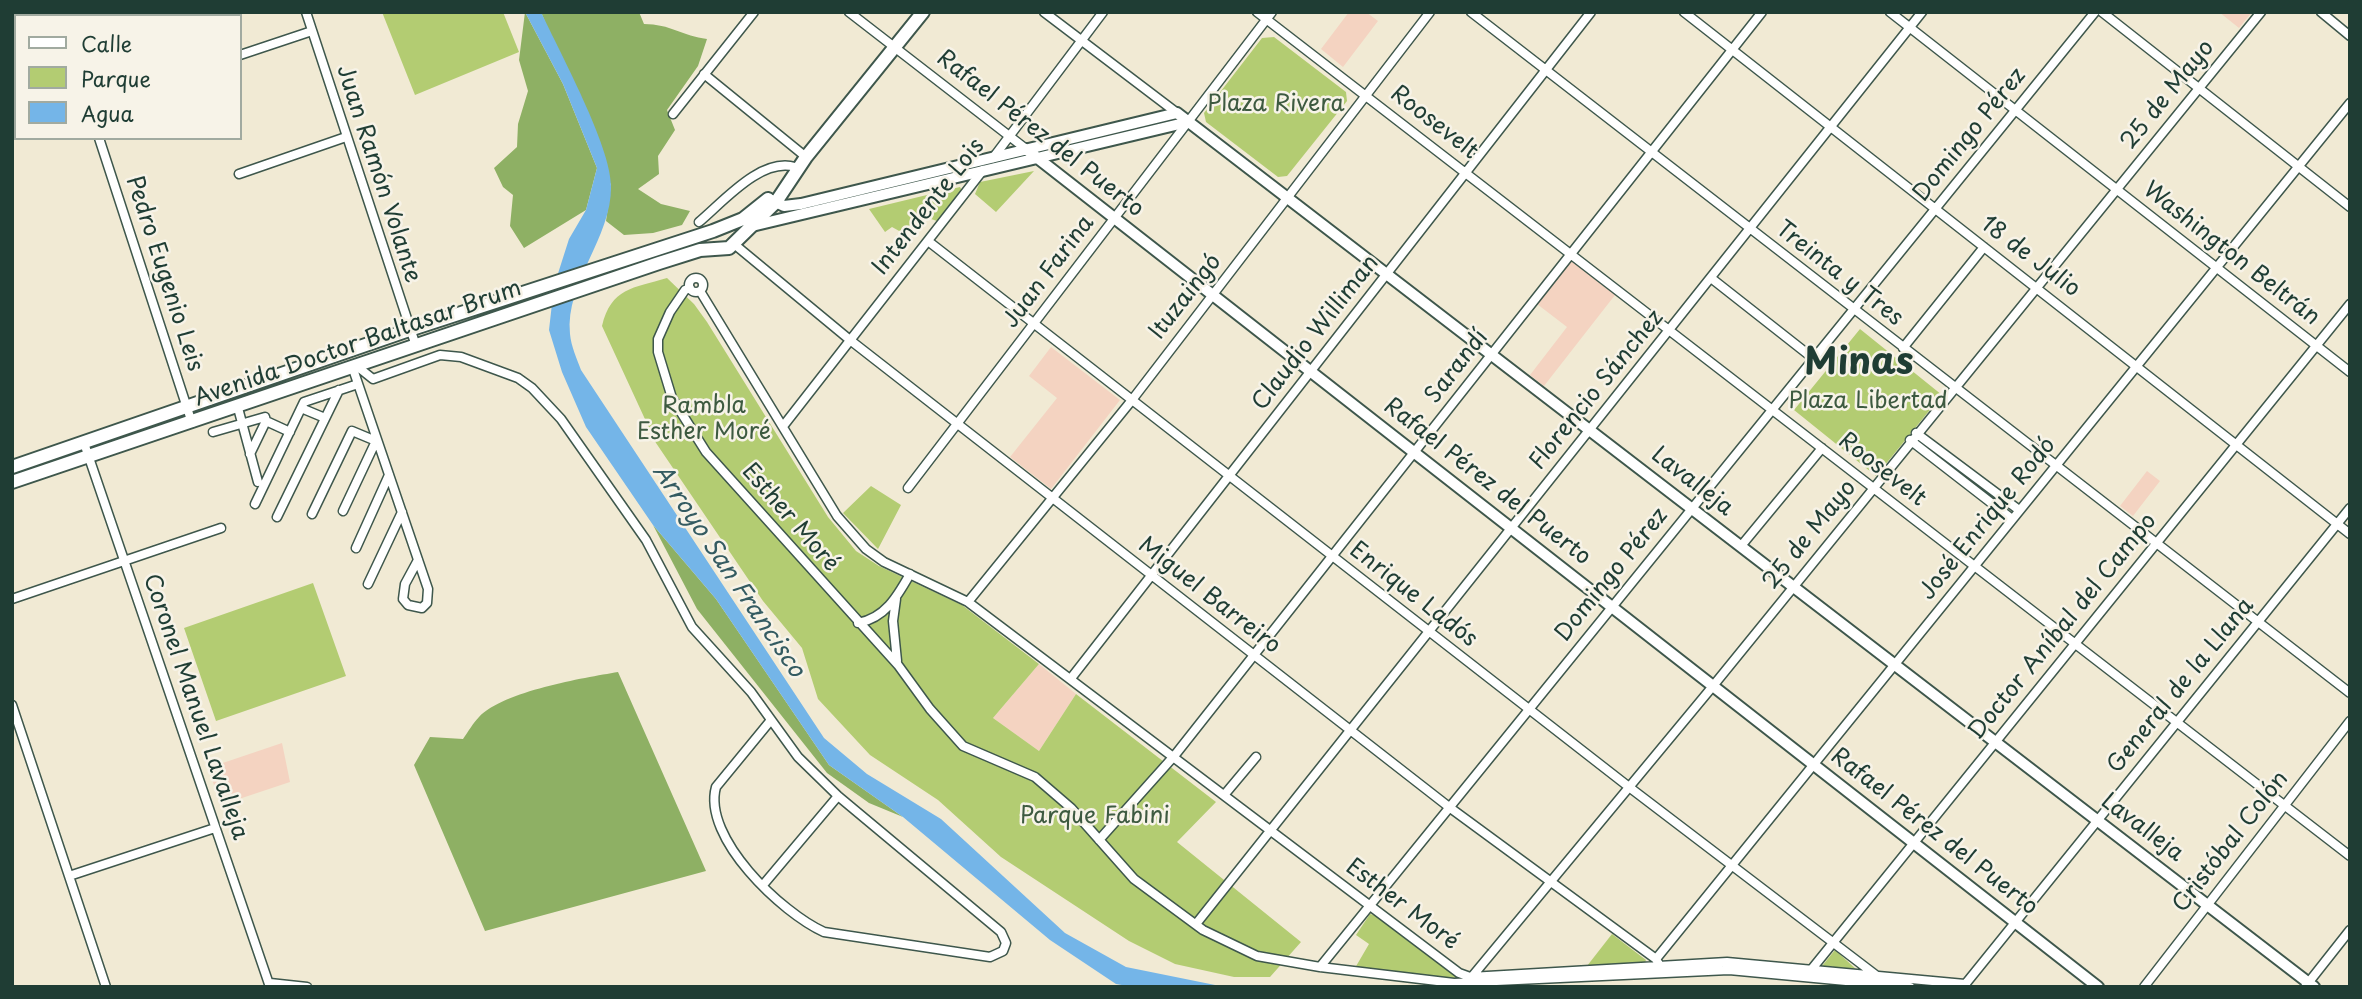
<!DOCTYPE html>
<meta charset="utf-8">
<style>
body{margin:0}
#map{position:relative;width:2362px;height:999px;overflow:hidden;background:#f1ead4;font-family:"Playpen Sans",sans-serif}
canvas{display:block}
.frame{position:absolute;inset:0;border:14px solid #1f3d34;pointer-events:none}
.legend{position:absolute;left:14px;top:14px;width:228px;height:126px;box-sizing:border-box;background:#f7f3e8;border:2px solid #a1aaa0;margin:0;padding:9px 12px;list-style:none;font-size:21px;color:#1f3d34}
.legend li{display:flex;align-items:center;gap:14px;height:35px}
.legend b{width:35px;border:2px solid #a1aaa0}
</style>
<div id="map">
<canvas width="2362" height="999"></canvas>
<div class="frame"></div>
<ul class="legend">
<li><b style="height:9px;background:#fff"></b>Calle</li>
<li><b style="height:19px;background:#b3cc72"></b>Parque</li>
<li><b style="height:19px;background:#74b5e8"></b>Agua</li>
</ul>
</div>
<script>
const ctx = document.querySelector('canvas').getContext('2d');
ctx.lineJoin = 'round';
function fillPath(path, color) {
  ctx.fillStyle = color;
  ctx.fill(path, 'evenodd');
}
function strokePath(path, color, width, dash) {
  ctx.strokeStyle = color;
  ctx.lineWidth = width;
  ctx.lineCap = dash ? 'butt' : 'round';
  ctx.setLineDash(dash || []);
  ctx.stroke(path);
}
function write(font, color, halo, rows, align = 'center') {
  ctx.font = font + ' "Playpen Sans",sans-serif';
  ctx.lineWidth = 5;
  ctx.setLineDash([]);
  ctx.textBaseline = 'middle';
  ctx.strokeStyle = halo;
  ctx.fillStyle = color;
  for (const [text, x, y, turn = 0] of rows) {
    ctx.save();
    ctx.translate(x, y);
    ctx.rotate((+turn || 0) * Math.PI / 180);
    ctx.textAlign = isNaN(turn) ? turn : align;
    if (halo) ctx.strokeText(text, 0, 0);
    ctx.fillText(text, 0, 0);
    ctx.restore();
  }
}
fillPath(new Path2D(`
 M1349,12H1366L1378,21L1343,67L1321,49Z
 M2219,12H2252L2239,28Z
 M1571,261L1615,295L1544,386L1530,375L1567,327L1537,304Z
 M1051,347L1120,400L1051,489L1010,457L1057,398L1029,376Z
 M2147,471L2160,481L2133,516L2120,506Z
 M1039,664L1076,694L1039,751L993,718Z
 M282,743L290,782L221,805L208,768Z`), '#f4d3c1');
fillPath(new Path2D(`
 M382,12H503L519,52L415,95Z
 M1274,37L1346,92L1347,101L1287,176L1278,177L1206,122L1204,113L1262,38Z
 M1034,171L996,212L975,194L980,182Z
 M960,187L963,192L940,222L922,216L901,232L892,227L885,232L869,209Z
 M667,278L694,304L707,322L828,517L856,551L879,566L962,605L1039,664L993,718L1039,751L1076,694L1216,802L1177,842L1301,942L1270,977H1234L1175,964L1129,941L1001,857L938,800L870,755L818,699L802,648L763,601L656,443L602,326C611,288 633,288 667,278Z
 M1860,329L1942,395L1876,476L1794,410Z
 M871,486L901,505L878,549L843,513Z
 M313,583L346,676L216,721L184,628Z
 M1370,914L1378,916L1462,980L1355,968L1369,944L1356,935Z
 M1612,934L1646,960L1644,964L1587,966Z
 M1835,950L1856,969L1822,966Z`), '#b3cc72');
fillPath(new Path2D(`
 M525,12L563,84L597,168L586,210L524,248L510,226L513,195L503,187L494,168L517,147L518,124L528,91L519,60Z
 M541,12H639L644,24C670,24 683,36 707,39L698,66L667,110L675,130L658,156L659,174L638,189L661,204L690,211L682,225L653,233L624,235L606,221L611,185Z
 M653,525L716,599L829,765L903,817L869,803L827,773L697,609Z
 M618,672L706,871L485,931L414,765L430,737L463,739C468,732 473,723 479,717C504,691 583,678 618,672Z`), '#8eb064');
fillPath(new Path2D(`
 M525,12H541C560,53 611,146 611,186C612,238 565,282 570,334C571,346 577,359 581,370L824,738L867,774L941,819L1065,933L1126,967L1225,987H1133L1116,984L1050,940L903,817L829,765L716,599L653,525L586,427L562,372L549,330L554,286L569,239L586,210L597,168L563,84Z`), '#74b5e8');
const minor = new Path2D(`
 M306,12L416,346
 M849,12L1026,149
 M1044,12L1177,113
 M1257,12L2350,856
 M1471,12L2350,693
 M1684,12L2350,534
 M1890,12L2350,372
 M2102,12L2350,207
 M2321,12L2350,36
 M240,55L312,31
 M704,74L806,157
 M673,114L754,12
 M99,138L192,423
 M993,158L1103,12
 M239,174L346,137
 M699,222C723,202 761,157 795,167
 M928,241L1629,787L1877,976
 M734,244L850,340L1449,807L1656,959L1662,970
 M689 285a7 7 0 1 1 14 0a7 7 0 1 1-14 0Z
 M1711,278L1814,359
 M690,288L685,290L670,312L658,339V352L672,398L706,452L898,665L930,709L963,746L1035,777L1071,808L1134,879L1203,930L1257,956L1320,967L1454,983L1729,970L1910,987
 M700,291L837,516L866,549L884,562L968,602L1459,973L1470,977L1727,962L1965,984
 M1903,348L1984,247
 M358,367L373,379L440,355L461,357L518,378L532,388L561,419L646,540L692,627L751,692L798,757L838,796L1001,932L1006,943L1003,951L990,957L824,932C782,913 702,838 716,787L771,720
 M353,369L428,589L427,603L422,608L408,605L403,599L405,584L418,560
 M238,408L258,482
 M301,408L325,418
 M784,425L983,170
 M213,432L265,417L266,421
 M1916,433L2019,510
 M1910,440L2012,519
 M84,443L270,987
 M250,454L266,421L290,432
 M908,488L1272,12
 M255,504L304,402L358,384
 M312,514L352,431L376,441L343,511
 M277,517L339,390
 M1741,546L1822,448
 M356,548L389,475
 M368,584L402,512
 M12,599L221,528
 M896,599L893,621L897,661
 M968,602L1132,400L1430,12
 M858,623C885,618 897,597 910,574
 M1072,677L1591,12
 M12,705L106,987
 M1225,794L1256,757
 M1099,840L1175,755L1762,12
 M69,876L215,828
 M763,885L838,796
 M1196,924L1922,12
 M1656,959L2350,103
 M1320,967L2095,12
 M1811,970L2350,304
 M1470,979L1713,686L2261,12
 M270,983L307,987
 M1963,987L2350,508
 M2144,987L2350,721
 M2305,987L2350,930`);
const secondary = new Path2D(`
 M1026,149L2098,987
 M769,199L784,206L801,204L1177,113L2314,987
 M752,226L1188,122`);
const trunk = new Path2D(`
 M12,467L409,330L713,231L743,219L768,199
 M12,482L659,263L700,250L729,248L776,202L806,157L923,12`);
strokePath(minor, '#3e574c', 11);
strokePath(secondary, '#3e574c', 14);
strokePath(trunk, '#3e574c', 16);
strokePath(minor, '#fff', 8);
strokePath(secondary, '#fff', 10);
strokePath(trunk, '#fff', 12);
write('23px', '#1f3d34', '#f7f3e8', [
 ["25 de Mayo",2168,95,-51],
 ["Roosevelt",1434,123,38],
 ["Rafael Pérez del Puerto",1040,134,38],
 ["Domingo Pérez",1970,135,-51],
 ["Juan Ramón Volante",378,174,72],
 ["Intendente Lois",929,207,-52],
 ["Washington Beltrán",2231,254,38],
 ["18 de Julio",2030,257,37],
 ["Juan Farina",1049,272,-53],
 ["Pedro Eugenio Leis",164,274,72],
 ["Treinta y Tres",1839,274,38],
 ["Ituzaingó",1186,297,-52],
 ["Claudio Williman",1316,333,-52],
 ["Avenida Doctor Baltasar Brum",358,344,-19],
 ["Sarandí",1457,367,-52],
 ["Florencio Sánchez",1597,390,-51],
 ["Roosevelt",1882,470,38],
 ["Rafael Pérez del Puerto",1487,482,38],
 ["Lavalleja",1692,482,38],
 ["Esther Moré",790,518,49],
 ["José Enrique Rodó",1988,519,-51],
 ["25 de Mayo",1810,535,-51],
 ["Domingo Pérez",1612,575,-51],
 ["Enrique Ladós",1413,595,38],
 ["Miguel Barreiro",1209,596,38],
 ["Doctor Aníbal del Campo",2063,627,-51],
 ["General de la Llana",2181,686,-51],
 ["Coronel Manuel Lavalleja",195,707,71],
 ["Lavalleja",2142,828,37],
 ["Rafael Pérez del Puerto",1934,832,38],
 ["Cristóbal Colón",2231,842,-52],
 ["Esther Moré",1402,905,37]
]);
write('23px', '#3d5a40', '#f7f3e8', [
 ["Plaza Rivera",1276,105],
 ["Plaza Libertad",1868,402],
 ["Rambla",704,407],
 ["Esther Moré",704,433],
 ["Parque Fabini",1095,817]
]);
write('italic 24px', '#345b61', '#f7f3e8', [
 ["Arroyo San Francisco",728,571,56]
]);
write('bold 37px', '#1f3d34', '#f7f3e8', [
 ["Minas",1859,364]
]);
</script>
